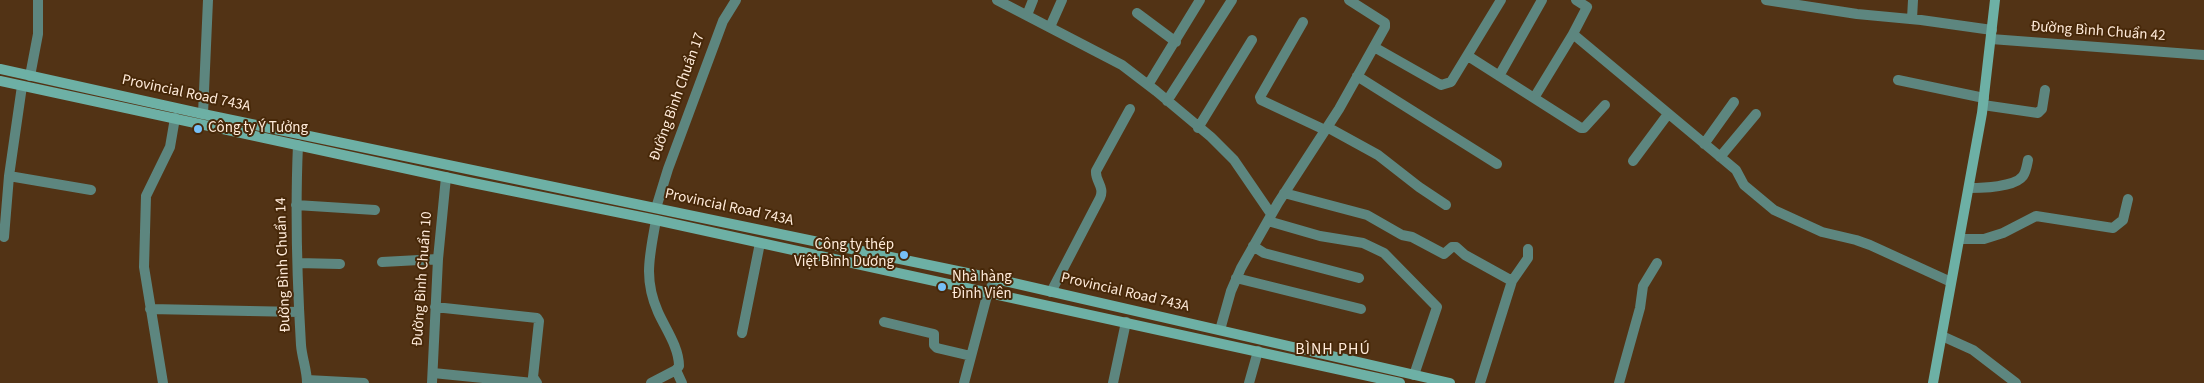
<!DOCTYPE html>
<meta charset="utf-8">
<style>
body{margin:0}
canvas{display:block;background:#523315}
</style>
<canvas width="2204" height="383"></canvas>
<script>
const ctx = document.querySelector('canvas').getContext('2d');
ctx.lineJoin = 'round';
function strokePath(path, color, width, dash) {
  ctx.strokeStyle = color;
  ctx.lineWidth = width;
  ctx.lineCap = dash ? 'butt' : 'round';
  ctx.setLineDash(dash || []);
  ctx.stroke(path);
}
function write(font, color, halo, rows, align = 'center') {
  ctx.font = font + ' "Source Sans 3",sans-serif';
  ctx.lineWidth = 4;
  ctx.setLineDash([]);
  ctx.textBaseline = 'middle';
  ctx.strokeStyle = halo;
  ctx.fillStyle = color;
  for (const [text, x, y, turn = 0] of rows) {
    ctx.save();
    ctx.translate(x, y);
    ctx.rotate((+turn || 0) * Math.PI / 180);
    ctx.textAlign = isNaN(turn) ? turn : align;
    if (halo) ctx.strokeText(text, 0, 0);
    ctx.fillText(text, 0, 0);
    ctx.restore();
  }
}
strokePath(new Path2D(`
 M997,0L1122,65L1156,91L1211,137L1234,160L1271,214
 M1576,0L1587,7L1573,34L1736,170L1744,185L1774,210L1822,232L1856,240L1870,245L1951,282
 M1766,0L1857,14L1921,20L1992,30
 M1137,13L1176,42
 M1027,15L1033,0
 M1912,19L1913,0
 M1303,22L1260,97L1261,100L1325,130
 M1050,27L1062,0
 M1991,39L2204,55
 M1374,47L1441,85L1451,82L1501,0
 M1468,56L1581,128H1584L1605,105
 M30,76L38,34V0
 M1357,76L1497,164
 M1499,76L1542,0
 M1898,80L1984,98
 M1148,85L1200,0
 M1534,98L1573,34
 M1167,101L1232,0
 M1983,105L2038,113L2042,109L2045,90
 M203,114L208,0
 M1327,127L1378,155L1419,187L1446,205
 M1198,128L1252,40
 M1704,144L1734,102
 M298,145C295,212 297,279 301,345C302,358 307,370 307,383
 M1720,157L1756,114
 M1633,161L1668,114
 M9,176L91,190
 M1969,188C1982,188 2015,187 2023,176C2026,172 2027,165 2028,160
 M1284,193L1367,215L1402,235L1412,237L1444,254L1452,247H1456L1465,255L1512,281L1480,383
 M296,205L375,210
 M1268,221L1320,236L1363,243L1384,253L1437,307L1414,375
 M4,237L9,176L22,86
 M1960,239H1984L2003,233L2036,216L2113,228L2123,220L2128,199
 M1253,246L1264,253L1359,278
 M382,262L438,259
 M298,263L340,264
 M1236,278L1361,309
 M1512,281L1528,258V249
 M1051,292L1100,198C1105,187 1095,181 1096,171L1130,109
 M435,307L537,318L539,321L533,377L537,383
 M150,309L299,312
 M884,322L934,334V345L937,348L971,356
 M1220,330L1231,291L1241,268L1278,203L1339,109L1385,27V23L1349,0
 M742,333L760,243
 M1942,336L1973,350L2016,383
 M676,370L682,383
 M433,373L533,383
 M307,380L364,383
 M163,383L144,267L146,196L170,147L175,118
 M432,383L438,259L446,177
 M651,383L676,370L679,366C679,347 665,328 658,312C643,278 650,255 656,220
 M964,383L988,292L996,279
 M1113,383L1126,322
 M1249,383L1258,351
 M1619,383L1640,308L1643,286L1657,263`), '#5d867f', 10);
strokePath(new Path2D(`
 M656,208L668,169L723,21L736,0`), '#5d867f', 10);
strokePath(new Path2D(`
 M0,69L203,114L996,279L1450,383
 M0,81L468,182L656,220L1400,383
 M1933,383L1982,113L1995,0`), '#6db0a5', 10);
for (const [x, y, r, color] of [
 [198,129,5,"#76c0f7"],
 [904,255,5,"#76c0f7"],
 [942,287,5,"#76c0f7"]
]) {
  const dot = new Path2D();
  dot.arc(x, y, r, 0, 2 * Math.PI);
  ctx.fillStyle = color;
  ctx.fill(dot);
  strokePath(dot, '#472809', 2);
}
write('15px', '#ffebda', '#472809', [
 ["Đường Bình Chuẩn 42",2098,32,4],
 ["Provincial Road 743A",186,94,12],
 ["Đường Bình Chuẩn 17",678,97,-70],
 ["Provincial Road 743A",729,208,12],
 ["Đường Bình Chuẩn 14",284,265,-92],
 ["Đường Bình Chuẩn 10",423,279,-86],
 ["Provincial Road 743A",1125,293,13]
]);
write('15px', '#ffebda', '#472809', [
 ["Công ty Ý Tưởng",208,129],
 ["Công ty thép",894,246,"right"],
 ["Việt Bình Dương",894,263,"right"],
 ["Nhà hàng",952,278],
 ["Đình Viên",952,295]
], 'left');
ctx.letterSpacing = '1px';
write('16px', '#ffebda', '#472809', [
 ["BÌNH PHÚ",1333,350]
]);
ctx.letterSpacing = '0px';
</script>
